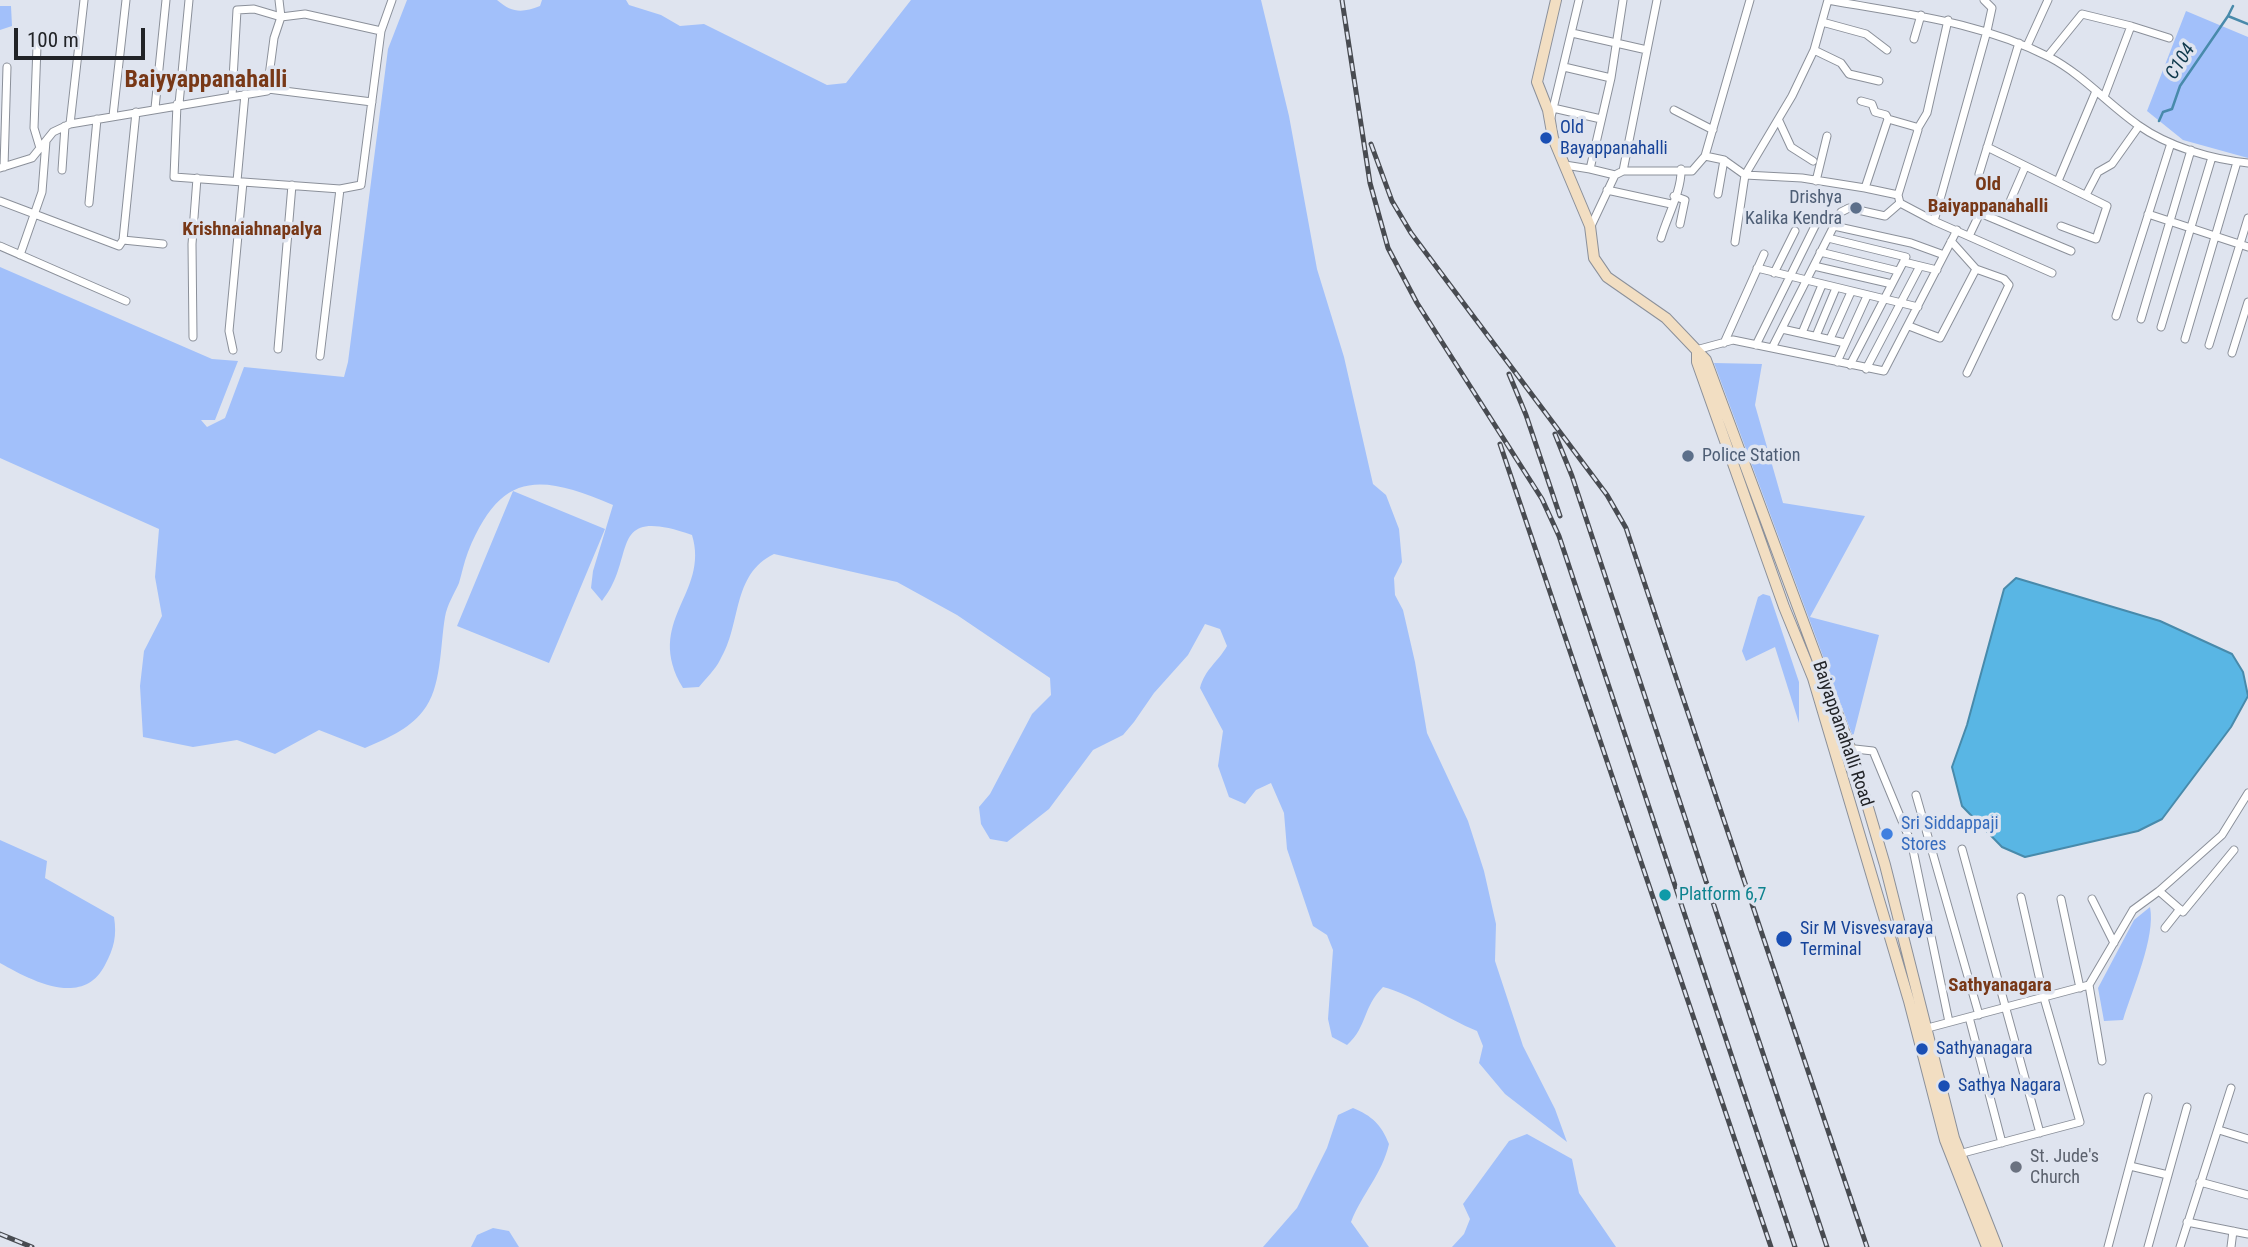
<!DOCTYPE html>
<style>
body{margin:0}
#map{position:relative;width:2248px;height:1247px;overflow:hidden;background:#dfe4ef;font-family:"Roboto Condensed",sans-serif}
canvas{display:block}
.scale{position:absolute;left:14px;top:28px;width:131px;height:32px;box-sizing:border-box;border:4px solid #212327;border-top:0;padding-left:9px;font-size:21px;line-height:24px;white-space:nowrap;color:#212327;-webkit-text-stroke:5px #dfe4ef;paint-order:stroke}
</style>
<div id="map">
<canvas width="2248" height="1247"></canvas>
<div class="scale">100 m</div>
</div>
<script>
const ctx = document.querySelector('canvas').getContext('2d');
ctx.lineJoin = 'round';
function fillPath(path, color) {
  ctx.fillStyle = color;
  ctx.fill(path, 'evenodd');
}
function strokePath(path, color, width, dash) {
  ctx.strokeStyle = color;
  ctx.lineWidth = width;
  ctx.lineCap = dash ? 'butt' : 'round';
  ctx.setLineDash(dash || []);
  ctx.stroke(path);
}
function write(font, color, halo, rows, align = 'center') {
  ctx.font = font + ' "Roboto Condensed",sans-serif';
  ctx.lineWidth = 7;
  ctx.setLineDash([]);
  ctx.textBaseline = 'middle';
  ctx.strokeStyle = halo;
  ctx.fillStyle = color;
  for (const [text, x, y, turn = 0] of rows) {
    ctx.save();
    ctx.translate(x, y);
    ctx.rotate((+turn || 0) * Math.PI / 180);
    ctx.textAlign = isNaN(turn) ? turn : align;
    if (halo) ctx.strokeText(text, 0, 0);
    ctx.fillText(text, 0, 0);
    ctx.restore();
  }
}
fillPath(new Path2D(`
 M407,0H497C512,13 522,13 540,6L542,0H626L629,5L661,15L680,26L704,24L827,85L846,83L911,0H1261L1289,116L1317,269L1344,357L1373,484L1386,495L1399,529L1402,562L1394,578L1395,595L1403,610L1415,662L1427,733L1468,821L1484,871L1496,924L1495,961L1523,1046L1555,1109L1567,1142L1505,1094L1479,1063L1483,1046L1477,1031C1447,1019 1412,994 1383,987C1362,1008 1368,1026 1347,1045L1332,1037L1328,1019L1333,950L1327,935L1313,926L1287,849L1284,813L1271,783L1256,790L1245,804L1229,797L1218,766L1223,731L1200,688C1205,669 1218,662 1227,646L1220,629L1205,624L1188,655L1154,693L1134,722L1123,735L1093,750L1049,809L1007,842L990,839L981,824L979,807L990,794L1032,714L1051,695L1050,678L957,615L897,582L774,554C731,575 742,624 720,660C715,670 706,678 699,687L683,688C643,621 710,594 692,535C605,505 638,557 602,601L591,588L593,571L613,505C540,474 501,470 468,552C464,562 462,573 459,583C454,594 447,605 445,617C440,646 442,688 423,711C408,730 386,739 365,748L319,730L275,754L237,740L193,747L143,737L140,686L144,651L162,616L155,577L159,529L0,458V267L212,359L238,361L215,420H201L207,427L225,418L244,367L344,377L348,362L388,49Z
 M0,6H11L12,26L0,30Z
 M2186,11L2248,37V158L2183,140L2147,111Z
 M1714,363L1762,364L1755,405L1783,503L1865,516L1810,617L1879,635L1853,737Z
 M513,491L605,529L549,663L457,626Z
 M1763,594L1770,596L1799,682V723L1775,647L1746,661L1742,651L1758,597Z
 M0,840L47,861L45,878L114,917C117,936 114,948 105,965C83,1008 32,981 0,963Z
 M2150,907C2156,937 2132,990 2123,1020L2104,1021L2098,988L2134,920Z
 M1353,1108C1372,1116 1381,1124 1389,1144C1382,1174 1362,1194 1351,1222L1369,1247H1263L1297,1208L1327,1148L1338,1115Z
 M1527,1134L1572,1159L1579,1193L1616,1247H1452L1464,1234L1470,1219L1463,1204L1509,1141Z
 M493,1228L509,1231L519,1247H471L477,1235Z`), '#a2c0fa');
const water = new Path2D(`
 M2016,578L2160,621L2232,654L2243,672L2248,696L2231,727L2162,819L2138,831L2025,857L2002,847L1962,806L1952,767L1967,725L2004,589Z`);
fillPath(water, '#59b6e4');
strokePath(water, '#488aab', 2);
strokePath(new Path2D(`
 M2233,6L2228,16L2248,24
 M2159,121L2163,112L2172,109L2180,86L2228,16`), '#488aab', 2.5);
const street = new Path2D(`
 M1828,0C1904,14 1979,21 2049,57C2082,74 2108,104 2138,125C2169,147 2211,159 2248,163
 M1984,0L1992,8L1987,31L1934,221L2052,273
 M1822,22L1866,34L1887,50
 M2131,26L2169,38
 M1572,33L1647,50
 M1914,39L1921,15
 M37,46L34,128L40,148
 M2027,46L2048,0
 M1814,50L1841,63L1849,74L1879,81
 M2048,56L2082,14L2131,26L2104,97
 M1564,67L1611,78L1623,0
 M1611,78L1590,169L1615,175
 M268,89L372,102
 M232,96L237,10L254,9L281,17L279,0
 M1861,101L1872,104L1875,112L1886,115L1888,119
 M177,104L174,177L340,189L361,185L381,31L392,0
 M179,104L189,0
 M155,108L166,0
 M1553,108L1601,119
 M1674,110L1713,130
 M113,116L126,0
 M1551,117L1579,0
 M1779,121L1791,147L1813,161
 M70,124L84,0
 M1918,128L1927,113L1948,20
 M1987,147L2107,206L2096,239L2061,226
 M1705,156L1750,0
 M1565,165L1590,169
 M4,167L7,67
 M0,168L32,158L53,132L70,124L267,91L274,38L281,17L305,14L381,31
 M62,170L65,126
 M1623,171L1657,0
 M1979,174L2019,43
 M237,181L245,94
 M1816,181L1827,136
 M2058,181L2096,91
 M1607,190L1671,204
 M1718,194L1724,160
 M1898,195L1865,188L1888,119L1916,127L1918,130L1898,195L1900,203L1934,221
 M2086,195L2098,172L2112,164L2139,126
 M1674,196L1685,200L1680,224
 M0,201L119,246L123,240L136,112
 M89,203L97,119
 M2008,206L2025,167
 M2148,214L2248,247
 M1591,226L1615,175L1623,171H1692L1705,156L1724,160L1745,175L1792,96L1814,50L1828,0
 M1834,226L1911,243L1944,255
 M1969,236L1980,213L2071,251
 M1661,238C1667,217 1682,190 1681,169
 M1828,238L1906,257L1850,365
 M123,240L163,244
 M1951,241L1976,269L2004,279L2009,285L1967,373
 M1735,242L1745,175L1802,178L1865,188
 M0,246L126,301
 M1820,252L1898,271
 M20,255L42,192L46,141
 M1904,262L1937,270
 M1814,266L1892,284
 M1757,268L1918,307
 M1774,273L1795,231
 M2116,316L2171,143
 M2141,319L2191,150
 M1909,326L1940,338L1976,269
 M2161,327L2212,157
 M1782,329L1845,343
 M1802,333L1822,285
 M1816,336L1836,288
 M193,337L192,244L197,178
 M1830,339L1851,292
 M2185,339L2237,162
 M1724,343L1764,254
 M1756,345L1818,220
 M2209,345L2248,218
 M1772,348L1841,212L1849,208L1885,216L1900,203
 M278,349L292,185
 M233,350L229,331L243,182
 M1696,350L1733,340L1884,371L1957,230
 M2232,353L2248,302
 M320,356L340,189
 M1837,362L1867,296
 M1866,369L1920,266
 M1836,754L1855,749L1873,751L1912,845L1949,1022
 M1916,795L1979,1015
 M1962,849L2040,1133
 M2159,891L2183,912L2234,850
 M2061,899L2080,988
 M2092,899L2114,943
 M2165,928L2180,909
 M1969,1017L2002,1143
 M1924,1029L2089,985
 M2102,1061L2089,985L2133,910L2159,891L2222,835L2248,793
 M2219,1130L2248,1139
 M1959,1154L2080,1122L2044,998L2021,897
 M2130,1166L2168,1175
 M2200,1182L2248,1195
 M2187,1222L2248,1234
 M2108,1247L2148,1097
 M2148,1247L2187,1107
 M2180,1247L2231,1088
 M2231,1247L2233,1231`);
const secondary = new Path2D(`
 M1556,0L1537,82L1548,110L1553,138L1590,226L1594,258L1607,277L1666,318L1706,360L1851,750L1885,865L1954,1138L1997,1247
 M1697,352V362L1784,607L1813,678L1909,1001L1945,1140L1987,1247`);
strokePath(street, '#8b909a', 9);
strokePath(secondary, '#8b909a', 12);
strokePath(street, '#fff', 7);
strokePath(secondary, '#f2dec2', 10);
const rail = new Path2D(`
 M1342,0L1370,183L1388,248L1417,303L1542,499L1559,536L1795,1247
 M1371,144L1392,201L1411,233L1607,495L1626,528L1867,1247
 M1509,374L1526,415L1560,516
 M1555,434L1572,476L1827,1247
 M1500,444L1771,1247
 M0,1234L32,1247`);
strokePath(rail, '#484b51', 5);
strokePath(rail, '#dfe4ef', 2.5, [8]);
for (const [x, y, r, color] of [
 [1546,138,7,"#1a4fb4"],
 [1856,208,7,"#5c6f8a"],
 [1688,456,7,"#5c6f8a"],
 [1887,834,7,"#3f7fe0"],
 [1665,895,7,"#0f9aa8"],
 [1784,939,9,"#1a4fb4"],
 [1922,1049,7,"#1a4fb4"],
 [1944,1086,7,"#1a4fb4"],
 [2016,1167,7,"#6b7280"]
]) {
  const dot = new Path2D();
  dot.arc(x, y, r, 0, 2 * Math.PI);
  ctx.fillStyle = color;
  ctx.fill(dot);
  strokePath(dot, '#dfe4ef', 2.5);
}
write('18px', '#164399', '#dfe4ef', [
 ["Old",1560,128],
 ["Bayappanahalli",1560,149],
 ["Sir M Visvesvaraya",1800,929],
 ["Terminal",1800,950],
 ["Sathyanagara",1936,1049],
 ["Sathya Nagara",1958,1086]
], 'left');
write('18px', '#4e5e75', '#dfe4ef', [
 ["Drishya",1842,198],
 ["Kalika Kendra",1842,219],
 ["Police Station",1702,456,"left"]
], 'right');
write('18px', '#212327', '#dfe4ef', [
 ["Baiyappanahalli Road",1842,734,71]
]);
write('18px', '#366cbe', '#dfe4ef', [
 ["Sri Siddappaji",1901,824],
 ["Stores",1901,845]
], 'left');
write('18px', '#0d838f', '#dfe4ef', [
 ["Platform 6,7",1679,895]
], 'left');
write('18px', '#5b616d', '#dfe4ef', [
 ["St. Jude's",2030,1157],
 ["Church",2030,1178]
], 'left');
write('italic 19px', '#0e384b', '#dfe4ef', [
 ["C104",2181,62,-58]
]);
write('bold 19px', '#783817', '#dfe4ef', [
 ["Old",1988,185],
 ["Baiyappanahalli",1988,207],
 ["Krishnaiahnapalya",252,230],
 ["Sathyanagara",2000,986]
]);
write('bold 24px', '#783817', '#dfe4ef', [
 ["Baiyyappanahalli",206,81]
]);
</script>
